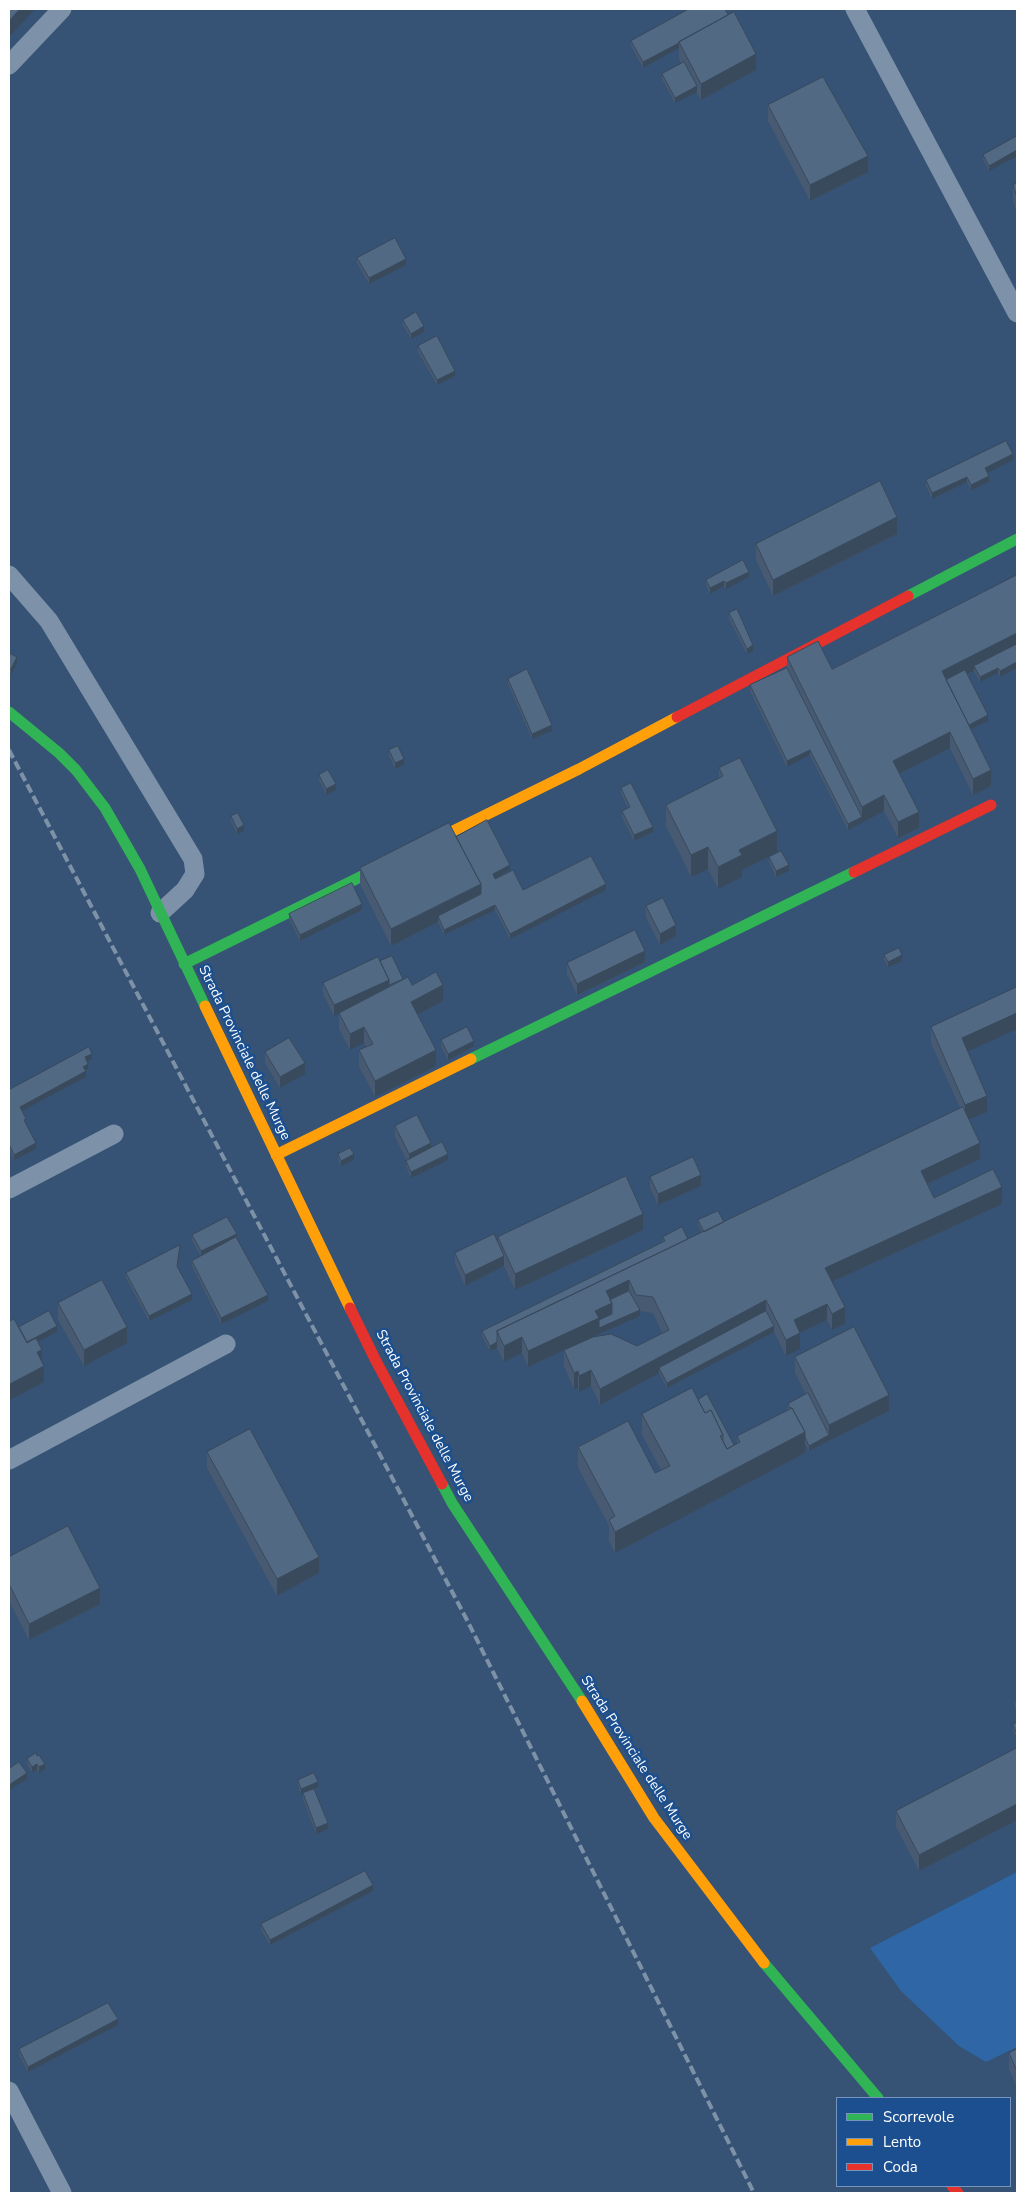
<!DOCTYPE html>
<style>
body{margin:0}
#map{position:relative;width:1026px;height:2202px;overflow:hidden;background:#365274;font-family:"Nunito Sans",sans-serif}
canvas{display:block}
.frame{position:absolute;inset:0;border:10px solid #fff;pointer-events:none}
.legend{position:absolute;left:836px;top:2097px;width:175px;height:90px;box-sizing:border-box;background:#1b4f8f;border:1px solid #7695bc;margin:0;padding:6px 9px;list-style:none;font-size:15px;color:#fff}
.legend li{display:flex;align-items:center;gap:10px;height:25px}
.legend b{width:25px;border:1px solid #7695bc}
</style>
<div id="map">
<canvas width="1026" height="2202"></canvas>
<div class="frame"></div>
<ul class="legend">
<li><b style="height:6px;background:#30b455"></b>Scorrevole</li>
<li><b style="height:6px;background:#ff9f0a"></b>Lento</li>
<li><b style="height:6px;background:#e5322d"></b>Coda</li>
</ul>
</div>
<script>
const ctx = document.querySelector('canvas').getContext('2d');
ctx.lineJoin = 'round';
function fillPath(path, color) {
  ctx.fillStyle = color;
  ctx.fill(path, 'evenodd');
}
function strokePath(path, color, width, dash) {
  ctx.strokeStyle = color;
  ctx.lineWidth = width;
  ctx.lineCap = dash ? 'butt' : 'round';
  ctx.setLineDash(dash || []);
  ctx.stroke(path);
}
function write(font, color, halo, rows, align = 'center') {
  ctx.font = font + ' "Nunito Sans",sans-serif';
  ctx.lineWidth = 5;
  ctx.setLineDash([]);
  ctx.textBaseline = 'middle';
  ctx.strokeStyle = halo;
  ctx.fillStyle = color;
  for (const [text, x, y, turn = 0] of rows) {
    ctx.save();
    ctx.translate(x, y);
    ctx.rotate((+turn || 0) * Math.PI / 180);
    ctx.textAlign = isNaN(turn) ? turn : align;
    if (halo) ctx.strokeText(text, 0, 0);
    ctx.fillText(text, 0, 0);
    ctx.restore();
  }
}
fillPath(new Path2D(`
 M1017,1872V2047L986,2062L959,2046L901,1991L870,1948Z`), '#2f66a5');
strokePath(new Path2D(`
 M855,9L1017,313
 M9,65L62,9
 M9,575L49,621L193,859L195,874L185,890L160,913
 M9,1189L114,1134
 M9,1460L226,1344
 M9,2091L62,2193`), '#7d92a8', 19);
strokePath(new Path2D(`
 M908,596L1017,539
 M9,712L59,753L76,770L105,808L140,869L205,1006
 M184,964L441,837
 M471,1059L854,872
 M442,1484L452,1503L582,1701
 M764,1963L878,2098`), '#30b455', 11);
strokePath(new Path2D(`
 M441,837L579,769L677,717
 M205,1006L350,1308
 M276,1155L471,1059
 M582,1701L654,1818L764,1963`), '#ff9f0a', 11);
strokePath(new Path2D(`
 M677,717L908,596
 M854,872L991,805
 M350,1308L376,1361L442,1484
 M952,2186L958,2193`), '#e5322d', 11);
strokePath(new Path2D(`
 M9,750L468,1622L754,2193`), '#7e92a7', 4, [9, 4]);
fillPath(new Path2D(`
 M689,9L756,70L701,100L696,92L675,103L662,79V74L681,64L679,58V48L643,68L631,46V41Z
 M768,105L868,172L810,201L768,121Z
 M1017,136L989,171L983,160V155Z
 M1017,183V213L1013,201V185Z
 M357,258L406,265L369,284L357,263Z
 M403,320L424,332L411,339L403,325Z
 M418,346L455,376L437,385L418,352Z
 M1013,460L987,472L989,482L971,490L967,482L932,499L926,486V480Z
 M897,534L773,596L756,560V544Z
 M1017,575V668L1000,677L998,673L980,682L974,671L968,675L988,721L971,729L991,786L973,795L950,748L900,774L919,828L898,838L884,811L848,830L810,755L787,767L750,691V685L787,668V657L832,669Z
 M749,577L726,589L724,586L710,594L706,585V580Z
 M729,613L753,651L747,654L729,619Z
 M9,653L17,663L11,675L9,674Z
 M508,679L552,731L532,739L508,684Z
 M389,750L404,765L395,769L389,756Z
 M719,768L777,853L742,870V877L718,889L708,869L691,877L666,826V805L719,778Z
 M319,775L336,790L326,795L319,780Z
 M621,788L653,832L634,841L622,817V811L628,808L621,794Z
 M231,816L244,831L237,834L231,822Z
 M456,837L510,870L495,879L523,890H606L510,939L495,910L444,935L438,922L391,946L360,884V868Z
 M769,857L789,871L776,877L769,862Z
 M646,906L676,936L660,945L646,917Z
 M362,910L300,941L289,919V914Z
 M884,955L902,961L888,967L884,960Z
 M380,961L412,985L443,1001L418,1015L436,1066L375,1097L359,1066V1050L366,1047L364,1043L350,1050L339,1029V1014L334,1016L323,994V983Z
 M645,962L577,995L567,974V963Z
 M931,1027L968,1051L987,1112L969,1119L980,1159L928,1184L934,1198L1002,1204L832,1282L845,1324L832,1330L827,1320L800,1333V1349L786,1356L774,1332L667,1388L659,1373L600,1405L591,1386L579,1392L578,1388L574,1389L564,1366V1350L637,1346L662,1333L653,1313L640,1311V1316L599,1334L528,1367L522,1353L504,1362L497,1348L490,1351L482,1336V1331L663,1242V1237L688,1239L702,1233L698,1225V1220L724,1222L960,1108L931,1043Z
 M441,1040L474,1046L448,1060L441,1046Z
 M265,1052L305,1074L280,1088L265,1063Z
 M92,1059L87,1062L88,1069L86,1071V1077L22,1111L26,1124L36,1149L14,1160L9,1150V1090Z
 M395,1126L431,1148L448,1160L411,1178L406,1166L407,1161L395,1137Z
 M338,1154L354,1160L341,1166L338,1160Z
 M650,1177L701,1186L658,1205L650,1188Z
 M643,1230L515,1290L504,1266L465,1286L455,1264V1253L498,1241V1237Z
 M192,1235L237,1238L268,1301L221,1324L192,1266V1261L201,1256L192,1241Z
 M180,1250L178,1267L192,1300L149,1321L126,1278V1273Z
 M58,1303L127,1343L84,1366L58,1320Z
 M9,1322L19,1327L57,1332L38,1342L42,1361L44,1382L10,1400L9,1398Z
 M795,1357L889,1411L809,1451L805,1443V1453L615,1553L609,1541V1526L578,1468V1447L655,1473L661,1470L642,1435V1414L698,1400L734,1445L737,1444V1436L788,1410V1404L806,1395L795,1373Z
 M207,1452L319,1573L277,1596L207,1468Z
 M9,1557L100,1604L29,1640L9,1601Z
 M1017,1701V1711L1015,1708V1702Z
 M1017,1722V1739L1013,1730V1725Z
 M1017,1748V1820L919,1871L896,1827V1811Z
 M37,1756L45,1769L39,1773L37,1770L32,1772L27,1764V1759Z
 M298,1780L318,1787L308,1792L328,1829L316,1834L303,1799V1794H301L298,1786Z
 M373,1891L270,1945L261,1930V1924Z
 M118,2025L28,2072L19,2055V2049Z
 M1017,2049V2088L1009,2069V2053Z`), '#475a72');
fillPath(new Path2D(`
 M20,9H35L9,37V21Z
 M679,43V48L643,68V62Z
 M756,54V70L701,100V84Z
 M697,86V92L675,103V98Z
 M1017,150V156L989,171V166Z
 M868,156V172L810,201V185Z
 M406,259V265L369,284V278Z
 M424,326V332L411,339V334Z
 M455,371V376L437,385V380Z
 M1013,454V460L985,474V468Z
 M989,476V482L971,490V485Z
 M967,477V482L932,499V493Z
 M897,517V534L773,596V580Z
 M749,572V577L726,589V583Z
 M724,581V586L710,594V588Z
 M1017,633V650L974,666V671L944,686L942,671Z
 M753,645V651L747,654V649Z
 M17,657V663L11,675V669Z
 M1017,662V668L1000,677V671Z
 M998,668V673L980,682V677Z
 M988,715V721L965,732V727Z
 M552,725V731L532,739V734Z
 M950,732V748L893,777V761Z
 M810,750V755L787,767V761Z
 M404,759V765L395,769V763Z
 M991,770V786L973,795V779Z
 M336,784V790L326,795V789Z
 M884,795V811L848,830V824L862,817V807Z
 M919,812V828L898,838V822Z
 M244,825V831L237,834V829Z
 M653,827V832L634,841V835Z
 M777,831V853L742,870V877L718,889V867L739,850Z
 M708,847V869L691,877V855Z
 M510,865V870L493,880V874Z
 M789,865V871L776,877V871Z
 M481,884V900L438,916V922L391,946V929Z
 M606,884V890L510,939V934Z
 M362,904V910L300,941V935Z
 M495,905V910L444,935V930Z
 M676,925V936L660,945V934Z
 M645,951V962L577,995V984Z
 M902,955V961L888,967V962Z
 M389,980V991L334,1016V1005Z
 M443,985V1001L411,1018V1002Z
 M1017,1013V1029L962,1054V1038Z
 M364,1027V1043L350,1050V1034Z
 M474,1041V1046L448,1060V1054Z
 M436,1050V1066L375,1097V1081Z
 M92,1054V1059L85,1063V1057Z
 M305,1063V1074L280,1088V1077Z
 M88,1064V1069L83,1072V1067Z
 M86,1071V1077L20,1112V1107Z
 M987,1096V1112L965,1121V1105Z
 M36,1143V1149L14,1160V1155Z
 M431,1143V1154L409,1165V1154Z
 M980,1143V1159L921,1187V1171Z
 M354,1154V1160L341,1166V1161Z
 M448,1154V1160L411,1178V1172Z
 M701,1175V1186L658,1205V1194Z
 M1002,1187V1204L825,1285V1268Z
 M643,1214V1230L515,1290V1274Z
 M237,1234V1239L201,1257V1251Z
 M180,1245V1250L177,1271V1266Z
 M504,1256V1266L465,1286V1275Z
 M629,1280V1296L640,1310V1316L599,1334L528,1367V1351L595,1311L606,1306L501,1340Z
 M192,1294V1300L149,1321V1316Z
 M268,1295V1301L221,1324V1318Z
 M766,1300V1316L659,1368V1373L600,1405V1389Z
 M827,1304V1320L800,1333V1349L786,1356V1340L794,1320Z
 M845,1307V1324L832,1330V1314Z
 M57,1326V1332L26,1348V1342Z
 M774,1326V1332L667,1388V1383Z
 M127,1327V1343L84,1366V1350Z
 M522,1337V1353L504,1362V1346Z
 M497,1342V1348L490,1351V1346Z
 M42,1350V1366L37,1352Z
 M44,1366V1382L10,1400V1384Z
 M591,1370V1386L579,1392V1376Z
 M578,1371V1388L574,1389V1373Z
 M889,1395V1411L809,1451V1446L829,1435V1425Z
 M805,1432V1453L615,1553V1532Z
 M319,1557V1573L277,1596V1579Z
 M100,1588V1604L29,1640V1624Z
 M37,1764V1770L32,1772V1767Z
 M45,1764V1769L39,1773V1767Z
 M27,1773V1779L9,1790V1785Z
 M318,1782V1787L301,1794V1789Z
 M1017,1804V1820L919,1871V1855Z
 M328,1823V1829L316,1834V1828Z
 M373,1885V1891L270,1945V1940Z
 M118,2019V2025L28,2072V2067Z`), '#394a5c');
const building = new Path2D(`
 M9,9H20L9,21Z
 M689,9H725L728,15L679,42V43L643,62L631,41Z
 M734,12L756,54L701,84L679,42Z
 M684,62L697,86L675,98L662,74Z
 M823,77L868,156L810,185L768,105Z
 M1017,136V150L989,166L983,155Z
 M1017,183V197L1013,185Z
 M395,238L406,259L369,278L357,258Z
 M416,312L424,326L411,334L403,320Z
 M437,336L455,371L437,380L418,346Z
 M1006,441L1013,454L985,468L989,476L971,485L967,477L932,493L926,480Z
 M880,481L897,517L773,580L756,544Z
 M743,560L749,572L726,583L724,581L710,588L706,580Z
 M1017,575V633L942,671L991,770L973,779L950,732L893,761L919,812L898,822L884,795L862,807L787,657L818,641L832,669Z
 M737,609L753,645L747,649L729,613Z
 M1017,644V662L1000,671L998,668L980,677L974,666Z
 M9,653L17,657L11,669L9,668Z
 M787,668L862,817L848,824L810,750L787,761L750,685Z
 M527,669L552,725L532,734L508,679Z
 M965,670L988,715L969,725L946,680Z
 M398,746L404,759L395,763L389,750Z
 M740,758L777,831L739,850L742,855L718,867L708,847L691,855L666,805L723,776L719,768Z
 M328,770L336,784L326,789L319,775Z
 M631,783L653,827L634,835L622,811L630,807L621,788Z
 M238,813L244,825L237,829L231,816Z
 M487,820L510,865L493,874L495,879L513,870L523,890L591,856L606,884L510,934L495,905L444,930L438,916L481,894V884L456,837Z
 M449,823L481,884L391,929L360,868Z
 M781,851L789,865L776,871L769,857Z
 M352,883L362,904L300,935L289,914Z
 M663,898L676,925L660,934L646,906Z
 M635,930L645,951L577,984L567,963Z
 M899,948L902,955L888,962L884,955Z
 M392,956L403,979L389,985V980L380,961Z
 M378,957L389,980L334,1005L323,983Z
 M436,972L443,985L411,1002L436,1050L375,1081L359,1050L373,1044L364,1027L350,1034L339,1013L408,977L412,985Z
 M1017,987V1013L962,1038L987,1096L965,1105L931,1027Z
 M467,1027L474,1041L448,1054L441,1040Z
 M289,1038L305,1063L280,1077L265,1052Z
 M89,1047L92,1054L85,1057L88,1064L83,1067L86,1071L20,1107L26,1119L24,1120L36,1143L14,1155L9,1144V1090Z
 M963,1107L980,1143L921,1171L934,1198L993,1169L1002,1187L825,1268L845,1307L832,1314L827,1304L794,1320L800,1333L786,1340L766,1300L600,1389L591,1370L579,1376L578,1371L574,1373L564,1350L593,1337L611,1334L637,1346L669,1330L653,1297L636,1295L629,1280L606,1291L612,1303L595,1311L599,1318L528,1351L522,1337L504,1346L497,1331Z
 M417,1115L431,1143L409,1154L395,1126Z
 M442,1142L448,1154L411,1172L406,1161Z
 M350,1148L354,1154L341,1161L338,1154Z
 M693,1157L701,1175L658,1194L650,1177Z
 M626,1176L643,1214L515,1274L498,1237Z
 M718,1211L724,1222L704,1232L698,1220Z
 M227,1217L237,1234L201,1251L192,1235Z
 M682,1227L688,1239L497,1331V1342L490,1346L482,1331L665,1241L663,1237Z
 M494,1234L504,1256L465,1275L455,1253Z
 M236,1237L268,1295L221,1318L192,1261Z
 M180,1245L177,1266L192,1294L149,1316L126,1273Z
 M102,1280L127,1327L84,1350L58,1303Z
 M629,1291L640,1310L599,1328V1320L612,1314V1303L610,1300Z
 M49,1311L57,1326L27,1342L19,1327Z
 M766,1311L774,1326L667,1383L659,1368Z
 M14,1319L27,1343L36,1338L42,1350L37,1352L44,1366L10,1384L9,1382V1322Z
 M854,1327L889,1395L829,1425L795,1357Z
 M692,1388L705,1413L711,1410L723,1435L720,1436L727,1449L740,1442L737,1436L792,1408L805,1432L615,1532L609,1520L615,1516L578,1447L628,1421L655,1473L670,1466L642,1414Z
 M808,1393L829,1435L809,1446L805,1437V1432L792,1408H790L788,1404Z
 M707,1394L734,1445L727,1449L723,1441V1435L711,1410L705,1413L698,1400Z
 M250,1429L319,1557L277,1579L207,1452Z
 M68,1526L100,1588L29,1624L9,1584V1557Z
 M1017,1722V1734L1013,1725Z
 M1017,1748V1804L919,1855L896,1811Z
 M36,1753L37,1756L39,1755L45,1764L39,1767L37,1764L32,1767L27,1759Z
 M19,1762L27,1773L9,1785V1769Z
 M314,1773L318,1782L301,1789L298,1780Z
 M314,1789L328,1823L316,1828L303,1793Z
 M365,1871L373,1885L270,1940L261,1924Z
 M108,2003L118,2019L28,2067L19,2049Z
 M1017,2049V2071L1009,2053Z`);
fillPath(building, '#526984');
strokePath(building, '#394a5c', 1);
write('14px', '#fff', '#1b4f8f', [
 ["Strada Provinciale delle Murge",244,1053,64],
 ["Strada Provinciale delle Murge",424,1416,62],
 ["Strada Provinciale delle Murge",636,1758,57]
]);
</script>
